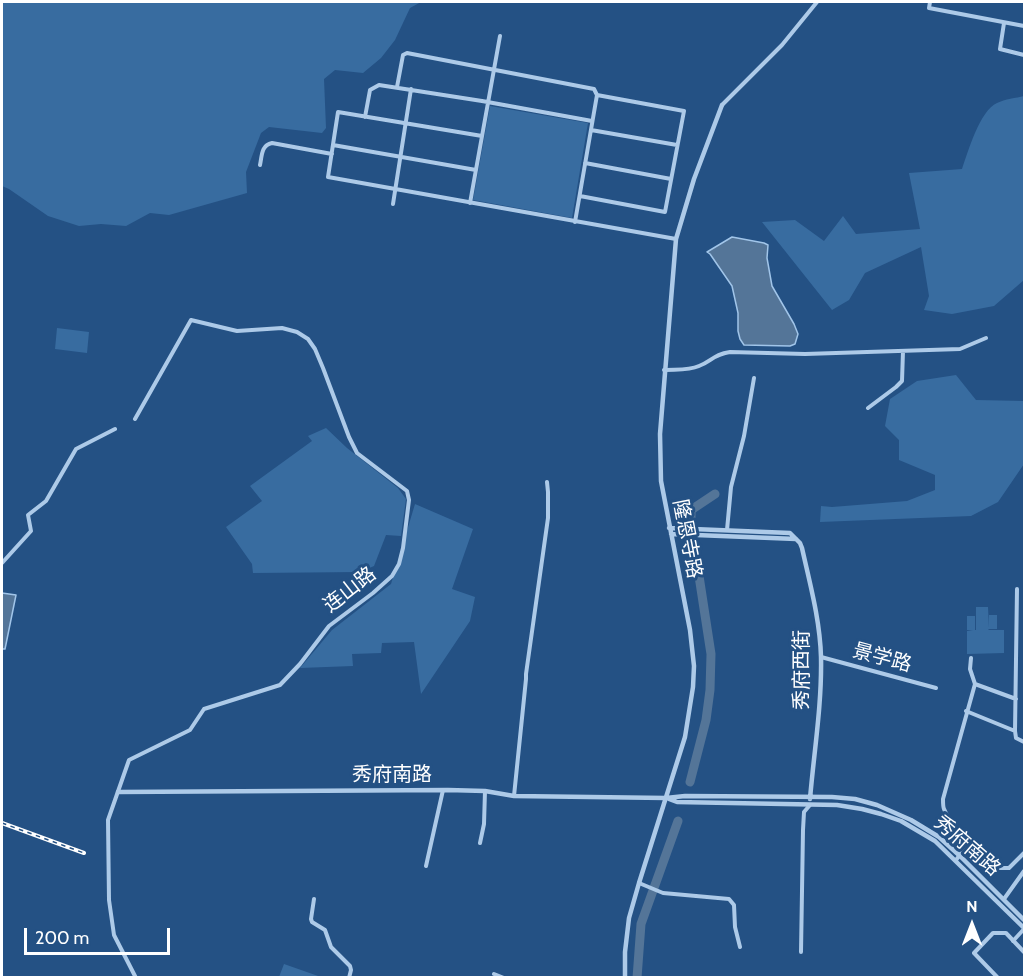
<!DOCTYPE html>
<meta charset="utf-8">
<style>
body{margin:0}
#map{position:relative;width:1026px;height:979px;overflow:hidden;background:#245184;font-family:Cabin,sans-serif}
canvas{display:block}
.frame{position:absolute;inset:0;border:3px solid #fff;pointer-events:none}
.north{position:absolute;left:942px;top:895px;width:60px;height:60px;-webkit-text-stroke:4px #245184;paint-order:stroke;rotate:0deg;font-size:16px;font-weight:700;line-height:24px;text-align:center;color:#fff}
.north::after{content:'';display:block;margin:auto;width:21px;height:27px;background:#fff;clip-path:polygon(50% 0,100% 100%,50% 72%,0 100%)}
.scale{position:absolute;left:24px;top:928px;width:146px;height:27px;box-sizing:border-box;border:3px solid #fff;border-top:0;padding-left:8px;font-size:18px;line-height:21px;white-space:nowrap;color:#fff;-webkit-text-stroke:4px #245184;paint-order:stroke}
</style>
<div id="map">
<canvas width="1026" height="979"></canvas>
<div class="frame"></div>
<div class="north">N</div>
<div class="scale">200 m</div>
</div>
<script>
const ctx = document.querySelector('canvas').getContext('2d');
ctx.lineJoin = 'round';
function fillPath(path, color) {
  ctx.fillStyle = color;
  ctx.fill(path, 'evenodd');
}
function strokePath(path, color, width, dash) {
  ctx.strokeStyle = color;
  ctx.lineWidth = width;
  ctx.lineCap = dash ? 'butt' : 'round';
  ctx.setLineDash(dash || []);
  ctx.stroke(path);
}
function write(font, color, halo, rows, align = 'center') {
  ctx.font = font + ' Cabin,"Noto Sans SC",sans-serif';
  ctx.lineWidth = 6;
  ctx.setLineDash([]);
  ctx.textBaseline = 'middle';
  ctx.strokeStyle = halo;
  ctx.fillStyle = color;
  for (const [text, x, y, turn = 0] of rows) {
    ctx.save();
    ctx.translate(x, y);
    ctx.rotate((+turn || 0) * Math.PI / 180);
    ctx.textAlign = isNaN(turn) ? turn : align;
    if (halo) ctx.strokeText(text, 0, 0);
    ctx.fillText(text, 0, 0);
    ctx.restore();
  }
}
fillPath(new Path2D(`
 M2,2H421L410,8L395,40L381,58L363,73L335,70L324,79L326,128L322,133L269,127L261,133L246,172L247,193L169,215L150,213L126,226L101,224L79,226L48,216L9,189L2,186Z
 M1024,96V280L994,306L952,314L924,310L929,296L921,247L865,273L849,300L832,310L762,222L795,220L824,241L843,216L856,234L920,229L909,173L962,169C968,152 980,110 997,103C1005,99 1016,98 1024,96Z
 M490,106L588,123L572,218L473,200Z
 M57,328L89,332L87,353L55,349Z
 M956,375L976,400L1024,401V464L998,502L971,516L820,522L821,506L832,507L907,501L935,490V475L899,460V440L885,426L890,399L917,381Z
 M326,428L347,448L398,488L406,499L401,536L386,535L374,566L360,572L253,573L252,564L226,527L262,501L250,486L312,441L308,436Z
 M415,504L473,529L452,589L475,597L470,621L421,694L414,642L382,643L381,653L352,654L353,666L300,668L332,630L391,584Z
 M976,607H988L989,628V615H997V629H989L988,630H1004V653L967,654V631L973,630H967V616H975V630H976Z
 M284,964L321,977H279Z`), '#386ca0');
const water = new Path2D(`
 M732,237L764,243L768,245L767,258L772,286L794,324L798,334L795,344L790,346L744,345L740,339L738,331V313L732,286L710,254L707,252Z
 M2,593L16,595L5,649H2Z`);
fillPath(water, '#547598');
strokePath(water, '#a1c5e9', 1.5);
strokePath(new Path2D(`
 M691,521V510L715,494
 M690,782L706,720L710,690L711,654L695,550
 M637,978L641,924L678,821`), '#547598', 9);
strokePath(new Path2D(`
 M930,2L929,8L1024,26
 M1004,23L1000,49L1024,55
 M397,87L403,55L407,53L594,89L597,95L575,222
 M722,105L782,45L817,2
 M365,117L370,90L379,85L482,101L592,121
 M591,130L677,145
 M482,136L338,112L328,177L676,239
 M333,145L476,170
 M585,163L671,179
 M260,165C262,156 261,145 272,143L332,154
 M580,196L665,212L684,111L597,95
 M470,203L500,36
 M393,204L411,89
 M664,370C675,369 688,371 699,366C712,361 714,354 730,352L805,354L960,349L986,338
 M868,408L896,387L902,381L903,351
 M135,419L191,320L237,331L282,328L297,332L308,339L315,349L323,368L349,437L357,453L407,491L409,500L403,548L399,564L392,576L373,593L329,626L300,664L280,685L204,709L190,730L129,760L108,820L109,900L114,935L136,978
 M727,530L731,487L744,436L754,378
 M2,563L31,531L28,515L46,501L76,449L115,429
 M821,657L936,688
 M971,658L970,669L975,684L943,799C943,800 943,807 944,809C949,824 984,856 997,868H1009L1024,853
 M975,684L1016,699
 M966,711L1015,731L1017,589
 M1015,731L1016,738L1024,742
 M514,796L526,679V674L548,518V492L547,482
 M480,843L484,824L485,791
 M956,860L970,842
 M426,866L443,790
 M639,883L663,893L729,899L734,905L735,927L740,947
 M314,899L311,919L312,922L325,930L331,947L350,966L351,970L349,978
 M1004,899L1024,871
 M1013,941L1024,929
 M801,952L803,830L804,812L810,805
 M494,974L504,978
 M998,978L974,953L993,933H1006L1024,952`), '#adcae8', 4);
strokePath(new Path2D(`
 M669,528L790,533L800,543L802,548C810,584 820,620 821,657C822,704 814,752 810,799
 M671,534L796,539
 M118,792L448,790L485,791L514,796L666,798L685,796L832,797L855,799L877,805L911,820L939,837L960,856L1024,920
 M669,799L677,802L837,805L862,809L881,814L901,821L935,841L1024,928
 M625,978V952L629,918L639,883L685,737L693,687L694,666L690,630L661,481L660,434L676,239L694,179L722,105`), '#adcae8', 4.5);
const rail = new Path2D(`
 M2,823L84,853`);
strokePath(rail, '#fff', 4);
strokePath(rail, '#245184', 1.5, [4.5]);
write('20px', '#fff', '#245184', [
 ["隆恩寺路",687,539,79],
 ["连山路",350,590,-38],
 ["景学路",882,658,15],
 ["秀府西街",802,670,-90],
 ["秀府南路",392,775],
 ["秀府南路",967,846,41]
]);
</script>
